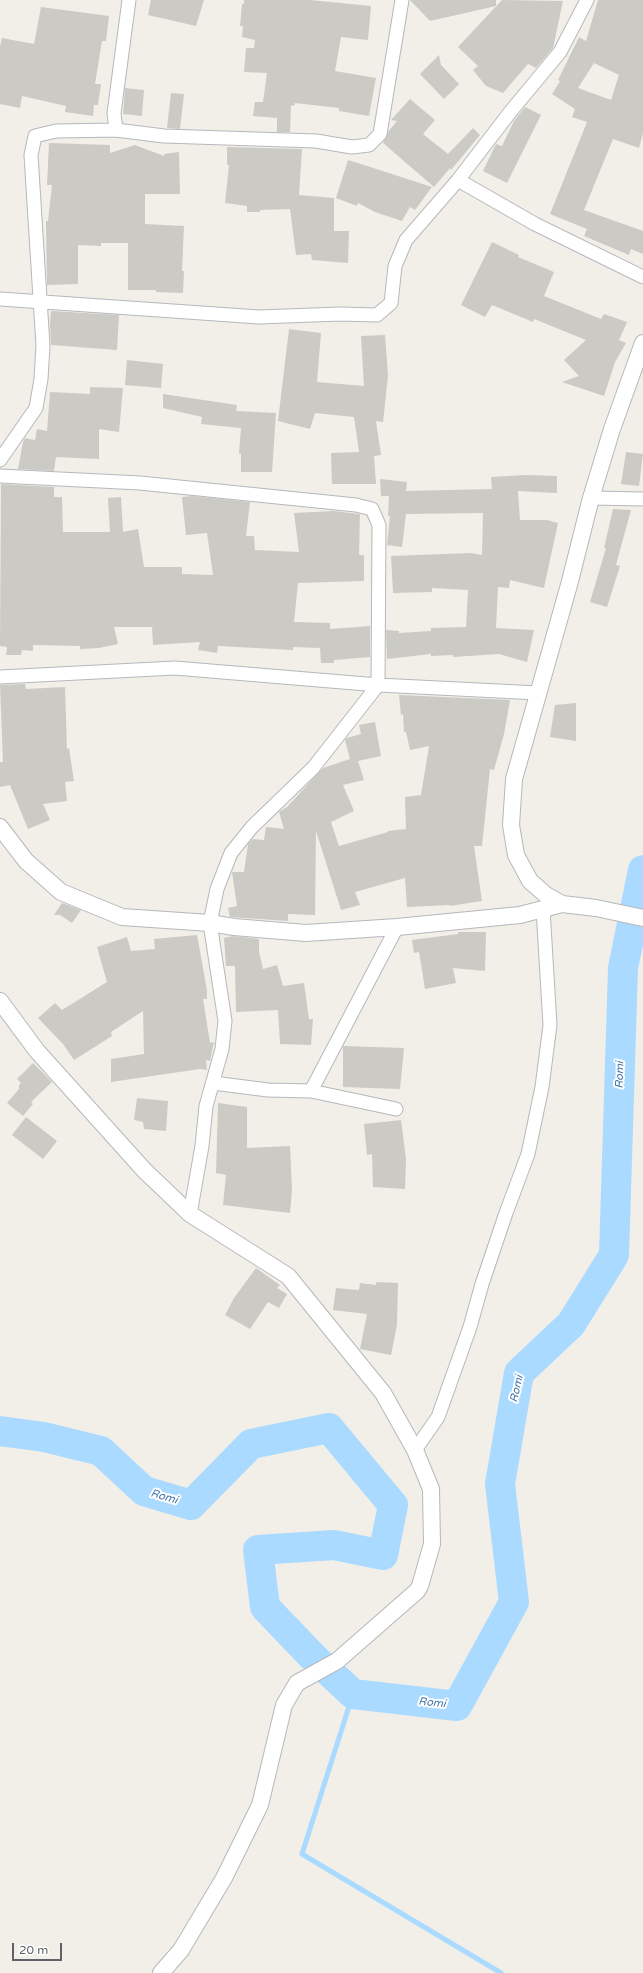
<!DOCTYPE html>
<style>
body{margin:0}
#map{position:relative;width:643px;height:1973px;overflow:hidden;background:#f1efe8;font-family:"Varela Round",sans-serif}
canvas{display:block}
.scale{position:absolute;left:12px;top:1943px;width:50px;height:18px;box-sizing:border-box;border:2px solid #5f6368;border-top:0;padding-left:5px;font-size:12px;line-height:14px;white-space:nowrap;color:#5f6368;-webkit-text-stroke:3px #fff;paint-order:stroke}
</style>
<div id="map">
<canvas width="643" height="1973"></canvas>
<div class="scale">20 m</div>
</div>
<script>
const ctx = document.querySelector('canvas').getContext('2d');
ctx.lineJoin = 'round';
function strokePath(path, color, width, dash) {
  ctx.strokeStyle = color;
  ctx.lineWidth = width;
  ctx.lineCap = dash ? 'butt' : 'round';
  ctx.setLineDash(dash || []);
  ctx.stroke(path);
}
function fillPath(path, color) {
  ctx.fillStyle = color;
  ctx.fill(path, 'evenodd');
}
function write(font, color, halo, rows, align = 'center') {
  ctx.font = font + ' "Varela Round",sans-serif';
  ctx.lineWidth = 4;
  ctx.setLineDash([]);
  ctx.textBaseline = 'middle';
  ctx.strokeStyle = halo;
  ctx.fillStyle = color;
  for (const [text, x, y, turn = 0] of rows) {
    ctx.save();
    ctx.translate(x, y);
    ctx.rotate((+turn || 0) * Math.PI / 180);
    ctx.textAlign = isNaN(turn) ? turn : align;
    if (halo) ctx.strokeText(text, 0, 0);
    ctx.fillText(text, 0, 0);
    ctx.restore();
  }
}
strokePath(new Path2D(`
 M353,1694L302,1854L501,1973`), '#aadaff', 5);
strokePath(new Path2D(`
 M0,1431L44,1437L101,1451L144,1491L191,1505L251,1444L329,1428L393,1505L383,1555L334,1545L258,1550L265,1607L312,1656L353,1694L457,1706L514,1602L500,1484L519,1373L571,1324L614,1255L623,968L643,870`), '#aadaff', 30);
fillPath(new Path2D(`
 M151,0H204L196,26L148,15Z
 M244,0H310L371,6L368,40L341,37L335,71L376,78L369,116L339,111V108L295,103L294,106L291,105L290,132H277V118L253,116L255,102H263L267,73L244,72L246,48H254L255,40L242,37L243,26H240L242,4H244Z
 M410,0H496V6L430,21Z
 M502,0L563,1L553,48L536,68L528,64L503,93L486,86L473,70L478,66L458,47Z
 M598,0H643V133L639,148L613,139L584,210L643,231V254L631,249L629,255L584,236L587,229L550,214L587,122L572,117L575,109L552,94L560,81L558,80L579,37L586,41ZM594,63L619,75L611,100L578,88Z
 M41,7L109,16L106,41H102L95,84H101L98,105H94L93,116L65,112L66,106L22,96L20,108L0,104V47L2,38L34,44Z
 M439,55L441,65L459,84L444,99L420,74Z
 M125,88L144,90L142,116L123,114Z
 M171,93L184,94L180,129L167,128Z
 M410,99L435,120L423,134L448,154L473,128L480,135L451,170L450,168L434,187L383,143L388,132L397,121L391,120Z
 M525,107L541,115L507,183L483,171L496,144L502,146L514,121Z
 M49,143L110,145V153L135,145L164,156V154L179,152L180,194H145V224L184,226L182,271H184L183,293L156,292V290H128V243H101V246L78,245V284L47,285L46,221H48L52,185H47Z
 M227,147L302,149L299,195L334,198V231H349L348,263L312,260L311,254L296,255L290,209L260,210V212H247V206L225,203L229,165H227Z
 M348,160L361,164L432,187L415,210L410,207L402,221L375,212L358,203L357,206L336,198Z
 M492,242L519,255L518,257L554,272L544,296L601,319L604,314L627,322L619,340L626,343L615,362L604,396L562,382L579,376L564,360L586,340L534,319L533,322L492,305L485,317L461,305Z
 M51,311L119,315L117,350L51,345L50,324Z
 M289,329L321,333L317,382L364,386L361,336L385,335L388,376L383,422L376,421L381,455L374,456L376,484H332L331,453L359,452L354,417L315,413L310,429L278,421Z
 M127,360L163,364L161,388L125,385Z
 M90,387L123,388L119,432L99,429V459L56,457L54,471L18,469L23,442L25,438L35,440L37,429L47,431L50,392L90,394Z
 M163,394L237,405L236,411L276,413L272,472H241V454H239L241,428L201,424L202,417L163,408Z
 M626,452L643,454L639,486L621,484Z
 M525,475L557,476V493L518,491L520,520H547L558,523L544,588L510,580L509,588L498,587L496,628L534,630L527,662L499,654L453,657V655L431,656V654L387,659L386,630L399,631V633L431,631V628L466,627L468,590L432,588V592L393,593L391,556L471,553L482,555L483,513L406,514L402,547L387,545L390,516H388L389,496H381L380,479L407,482L406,491L492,489L491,477Z
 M1,484L54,487V497H62L63,532H110L108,498L121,497L123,532L138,529L144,567H182V574L213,575L207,533L186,535L182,497L192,496L250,502L246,536H254L255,550L299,552L294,513L333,511L360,514L359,555H364V581L298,583L294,622L330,623V629L370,626V657L334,660V663H321L320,648L293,647V650L218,646L217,653L198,650L200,642L153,645L152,627H114L118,644L99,648L80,649V646L33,645V651L22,650L21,655H6L7,647L0,646Z
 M613,509L631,510L616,565L620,566L607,607L590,602L606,548H604Z
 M25,684L26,689L65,687L67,749L69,748L74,781L65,782L67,801L43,804L50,820L28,829L10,785L0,787V762H3L0,685Z
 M399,695L510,700L504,734L494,770L490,769L482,846H474L482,901L450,906V905L407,907L405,878L355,892L360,905L341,910L316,831L315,915L288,914V921L230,917L228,908L237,906L232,872H244L248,844L253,839L264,840L266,827L284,829L279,812L287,807L323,768L350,759L345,740L347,738L361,734L359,725L375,722L381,756L358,761L364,780L343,785L354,811L331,822L339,846L388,832V831L406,829L405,797L421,795L429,746L410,750L406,732H404L403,714L401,715Z
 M576,703V741L550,737L555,705Z
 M62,903L81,910L72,923L60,915H54Z
 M458,932H486L485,971L453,968L456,983L425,989L419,952L414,953L412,940L458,934Z
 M197,935L207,990V999H203L210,1043L214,1042L210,1061L206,1060L207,1070L200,1069L111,1082V1059L144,1054L143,1011L111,1032L112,1036L74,1060L63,1044L38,1018L55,1003L62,1010L107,982L97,947L127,937L131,951L155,949L154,939Z
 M233,936L259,939V952L263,969L277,965L283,986L304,983L309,1019H313L311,1045L280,1044L278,1010L236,1012L235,966H226L224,938Z
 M343,1046L404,1048L400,1089L343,1087Z
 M33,1063L52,1082L31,1102L33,1104L23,1116L7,1103L19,1089V1085L21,1083L17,1079Z
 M137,1098L168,1101L166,1131L144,1129L143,1122L134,1120Z
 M218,1103L247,1107V1148L290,1146L292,1190L290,1213L223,1205L226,1175L216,1173Z
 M26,1117L57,1141L43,1159L12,1135Z
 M401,1120L406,1159L405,1189L373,1187L372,1154L367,1155L364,1124Z
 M256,1268L280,1285L277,1288L287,1294L279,1308L268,1302L250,1329L225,1315L234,1298Z
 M376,1282L398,1283L397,1325L391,1355L360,1349L367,1314L333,1310L336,1288L359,1290L360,1283L376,1285Z`), '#cccac5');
const minor = new Path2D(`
 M116,130L164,136L316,141L352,147L369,145L380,134L402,0
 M458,180L535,224L643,277
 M0,299L259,317L340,314L377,315L391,303L395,266L406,240L458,180L511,111L560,52L587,0
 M0,460L36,408L41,379L43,346L31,155L35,136L56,131L116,130L114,113L129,0
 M0,476L140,483L356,505L372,509L379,525L378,685L313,768L252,827L231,853L217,889L210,923L225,1021L222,1049L206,1106L202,1146L190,1214
 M591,498L643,499
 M0,677L175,668L378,685L538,693
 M213,1083L268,1090L311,1091L396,1109
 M311,1091L397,927
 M415,1450L438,1417L470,1327L482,1284L506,1213L528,1154L542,1087L550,1025L543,909`);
const tertiary = new Path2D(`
 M643,343L612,429L591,498L569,585L514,779L511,825L516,855L530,881L546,895L562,904L596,908L643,918
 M0,827L26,861L61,892L122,917L210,923L234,927L306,933L397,927L520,915L562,904
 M0,1001L37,1051L144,1170L190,1214L288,1276L383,1393L415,1450L431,1489L432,1544L420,1586L417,1591L337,1661L297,1683L284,1705L260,1805L224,1878L181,1950L161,1973`);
strokePath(minor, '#b5b8bc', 15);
strokePath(tertiary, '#b5b8bc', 18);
strokePath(minor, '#fff', 13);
strokePath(tertiary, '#fff', 16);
write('italic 11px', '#4174aa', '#fff', [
 ["Romi",620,1075,-88],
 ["Romi",517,1389,-77],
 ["Romi",164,1497,16],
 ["Romi",432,1703,6]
]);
</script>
